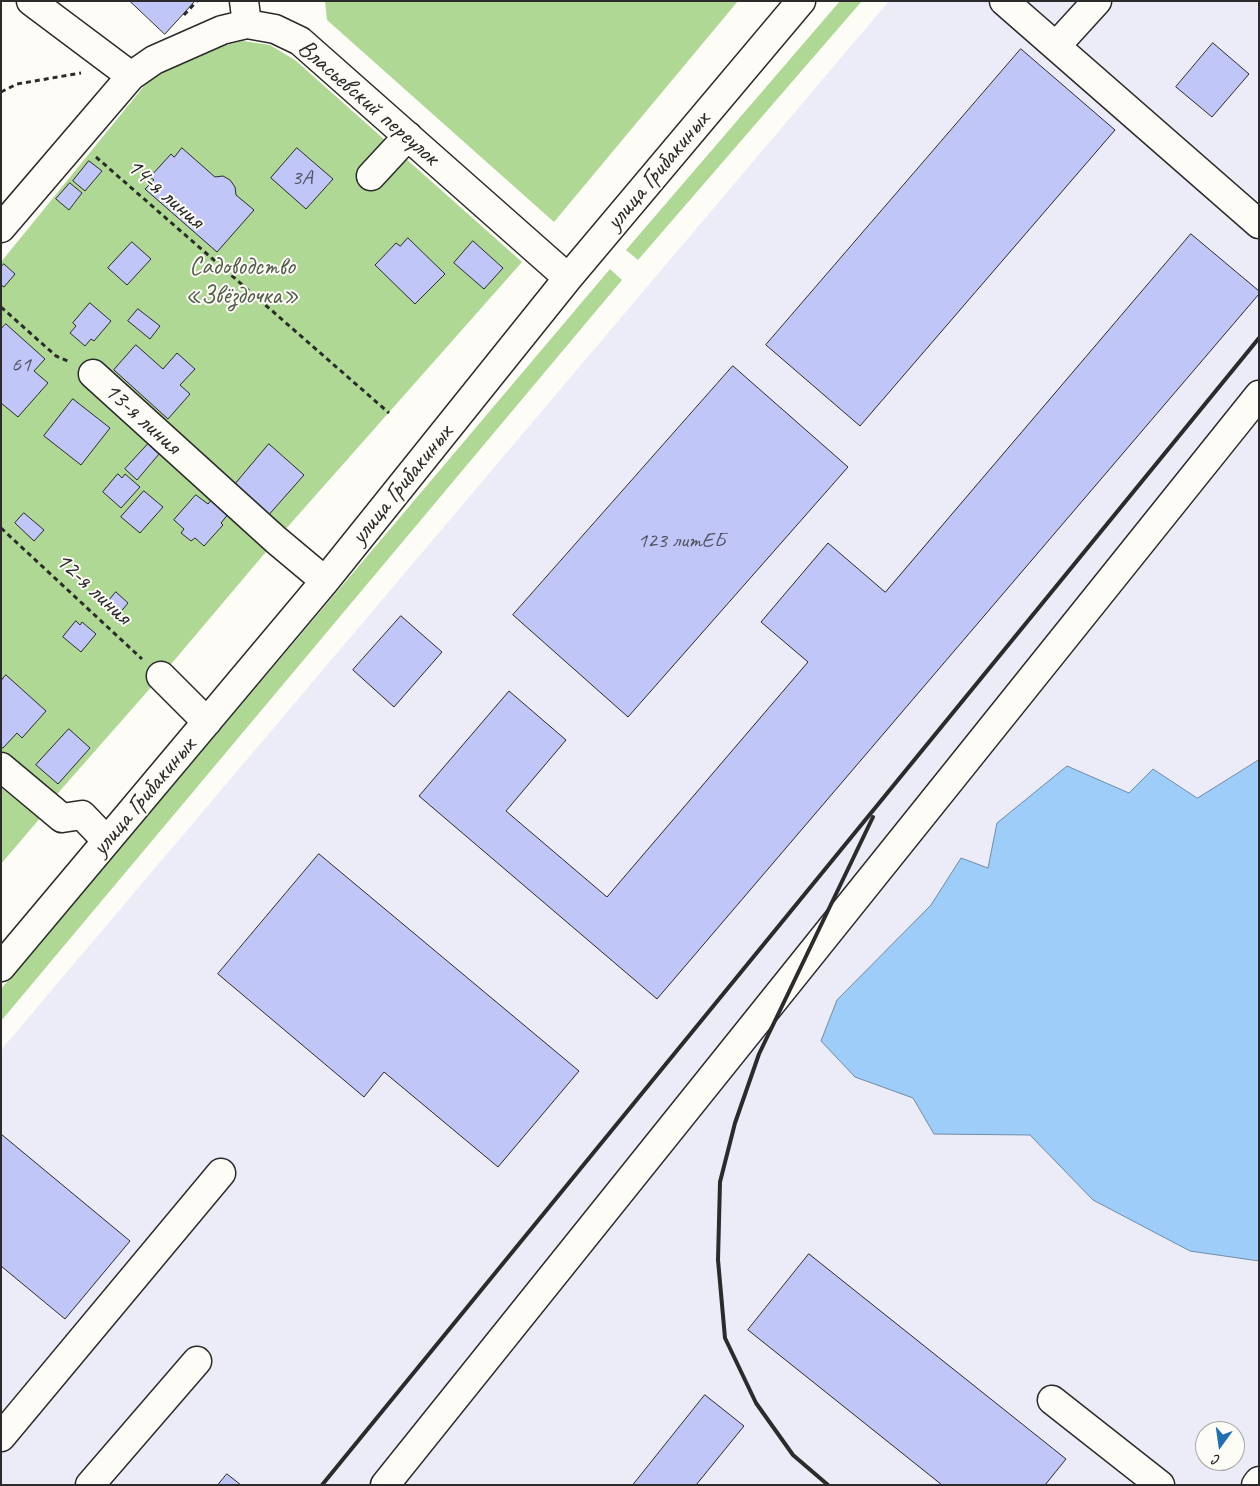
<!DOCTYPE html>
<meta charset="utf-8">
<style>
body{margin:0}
#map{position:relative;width:1260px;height:1486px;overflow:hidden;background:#fdfcf7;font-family:Caveat,sans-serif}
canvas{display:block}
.frame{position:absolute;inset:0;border:2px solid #2b2b2b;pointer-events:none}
.north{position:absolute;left:1195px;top:1421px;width:50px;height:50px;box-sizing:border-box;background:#fdfcf7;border:1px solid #a9a8a5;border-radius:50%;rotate:194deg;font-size:14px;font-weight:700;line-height:20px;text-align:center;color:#2b2b2b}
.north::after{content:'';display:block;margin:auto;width:18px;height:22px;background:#1f6fb2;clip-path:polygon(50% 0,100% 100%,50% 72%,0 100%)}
</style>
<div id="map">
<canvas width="1260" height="1486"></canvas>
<div class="frame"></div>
<div class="north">С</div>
</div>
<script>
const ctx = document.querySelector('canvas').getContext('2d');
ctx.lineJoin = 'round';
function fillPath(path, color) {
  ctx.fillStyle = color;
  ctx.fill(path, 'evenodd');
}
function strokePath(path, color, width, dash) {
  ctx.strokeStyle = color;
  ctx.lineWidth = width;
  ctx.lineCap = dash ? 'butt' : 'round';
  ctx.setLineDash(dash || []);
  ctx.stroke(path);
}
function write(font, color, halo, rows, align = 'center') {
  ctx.font = font + ' Caveat,sans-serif';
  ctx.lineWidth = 4;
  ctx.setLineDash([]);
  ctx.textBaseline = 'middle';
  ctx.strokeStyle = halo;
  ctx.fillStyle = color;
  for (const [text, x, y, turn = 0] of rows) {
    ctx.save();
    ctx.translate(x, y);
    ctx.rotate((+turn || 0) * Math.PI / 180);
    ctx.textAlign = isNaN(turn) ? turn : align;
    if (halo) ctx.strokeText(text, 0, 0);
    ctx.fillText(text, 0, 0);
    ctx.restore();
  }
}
fillPath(new Path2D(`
 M889,1H1259V1485H1V1050ZM1205,1431H1235V1461H1205Z`), '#ebecf7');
fillPath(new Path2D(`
 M325,1H738L554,222L327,20Z
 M840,1H862L638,260L626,250Z
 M243,41L270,45L295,60L522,262L276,540L161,676L51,801L53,803L1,864V262L153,75L214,48Z
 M610,269L622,280L1,1021V989Z`), '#afd894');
const water = new Path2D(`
 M1259,760V1261L1190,1251L1093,1200L1030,1135L934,1134L913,1098L855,1077L821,1041L837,1000L931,905L961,858L988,868L997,823L1067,766L1129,793L1153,769L1197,798Z`);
fillPath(water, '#9ecdf9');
strokePath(water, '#708ca7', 1);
const building = new Path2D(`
 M130,1H195L165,34Z
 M1213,43L1249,74L1212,117L1176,87Z
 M1021,49L1115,130L860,426L766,345Z
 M182,148L215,177L223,176L230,180L235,187L236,195L254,210L217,252L145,189L154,180L150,177L171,154L174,157Z
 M297,148L333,179L306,209L271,178Z
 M89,161L102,171L85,191L73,181Z
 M70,183L82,193L69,210L56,199Z
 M1191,234L1259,291V294L657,999L419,796L509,691L566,740L506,811L607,897L808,662L761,622L828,543L885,592Z
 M408,238L445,274L415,304L375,265L396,243L400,246Z
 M473,241L503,268L484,289L454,263Z
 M132,242L151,259L127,285L108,268Z
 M4,264L15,274L4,287L1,285V267Z
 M90,303L111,321L94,341L91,339L85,346L70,333L76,326L73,323Z
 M138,309L160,326L150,339L128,321Z
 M6,324L45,359L34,371L48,383L18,417L1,403V329Z
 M136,345L163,369L177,353L195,369L180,385L190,394L168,419L114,370Z
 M733,366L848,467L628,717L513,615Z
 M73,399L110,428L81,465L44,436Z
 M148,444L159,454L137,480L125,469Z
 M269,444L304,475L266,518L232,488Z
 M118,474L122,478L125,474L140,487L121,508L103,492Z
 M144,491L163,507L140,533L121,517Z
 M196,495L208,504L212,499L229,513L221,523L223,525L204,546L195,538L191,541L181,533L184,529L174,520Z
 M24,513L44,530L34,541L15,523Z
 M116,592L128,603L119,614L106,604Z
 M401,616L442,652L394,707L353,670Z
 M76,621L80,625L82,622L96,634L81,652L63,637Z
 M6,675L46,711L22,738L17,733L3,748L1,747V681Z
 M69,729L90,748L58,784L36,765Z
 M319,854L579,1071L498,1167L384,1072L364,1097L218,974Z
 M1,1134L130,1241L65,1319L1,1266Z
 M809,1254L1066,1459L1045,1485H942L748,1330Z
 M705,1395L744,1426L696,1485H633Z
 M227,1474L241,1485H218Z`);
fillPath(building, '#c1c6f8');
strokePath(building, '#2b2b2b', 1);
const minor = new Path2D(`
 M31,1L131,76
 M244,1L247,24
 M1004,1L1259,224
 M1056,46L1097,1
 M371,176L408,136
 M1,228L131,76L154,60L222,30L247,24L275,29L300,41L568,278
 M93,374L276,540L325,581
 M161,676L207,722
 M1,767L62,818L82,815L107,841
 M1,967L325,581L568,278L801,1
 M1052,1400L1160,1485
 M1,1437L221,1173
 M90,1485L197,1361
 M385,1485L1259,395
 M1256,1485L1259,1481`);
strokePath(minor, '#2b2b2b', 31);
strokePath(new Path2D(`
 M184,15L197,1
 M1,92L17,84L81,73
 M96,157L389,413
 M1,307L56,356L70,362
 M1,528L142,659`), '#2b2b2b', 3, [5, 4]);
strokePath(minor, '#fdfcf7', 28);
strokePath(new Path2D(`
 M322,1485L1259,338
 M828,1485L793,1455L756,1403L725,1338L718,1260L720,1182L735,1123L759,1054L873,817`), '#2b2b2b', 4);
write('22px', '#50525e', null, [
 ["3А",302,178],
 ["61",21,365],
 ["123 литЕБ",681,541]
]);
write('25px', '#2b2b2b', '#fdfcf7', [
 ["Власьевский переулок",368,103,41],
 ["улица Грибакиных",658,171,-50],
 ["14-я линия",165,194,41],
 ["13-я линия",142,419,42],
 ["улица Грибакиных",402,485,-51],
 ["12-я линия",93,589,43],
 ["улица Грибакиных",144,797,-50]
]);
write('25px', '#535f4a', '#fdfcf7', [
 ["Садоводство",242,267],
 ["«Звёздочка»",242,296]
]);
</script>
